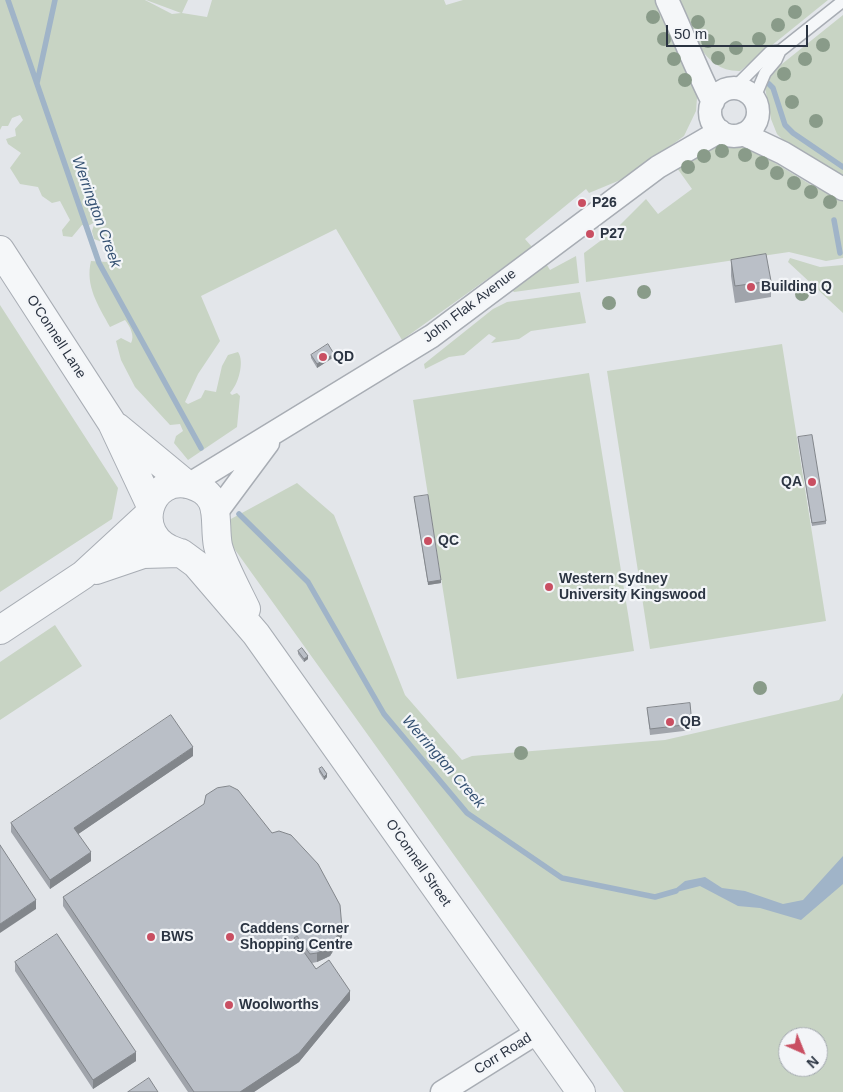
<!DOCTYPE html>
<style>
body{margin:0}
#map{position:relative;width:843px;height:1092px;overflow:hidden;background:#e3e6ea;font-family:Helvetica,sans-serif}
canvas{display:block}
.north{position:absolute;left:778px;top:1027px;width:50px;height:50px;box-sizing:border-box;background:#f3f5f8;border:1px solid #a3a8af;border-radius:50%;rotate:136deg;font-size:14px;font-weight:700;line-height:20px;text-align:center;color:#2b3442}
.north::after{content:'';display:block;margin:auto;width:18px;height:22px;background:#c94f62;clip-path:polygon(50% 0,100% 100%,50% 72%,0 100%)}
.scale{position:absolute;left:666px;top:25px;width:142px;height:22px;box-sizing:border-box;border:2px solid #2b3442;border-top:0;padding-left:6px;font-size:15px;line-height:18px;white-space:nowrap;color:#2b3442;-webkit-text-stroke:4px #f3f5f8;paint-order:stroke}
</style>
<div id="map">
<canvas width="843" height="1092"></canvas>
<div class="north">N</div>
<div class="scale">50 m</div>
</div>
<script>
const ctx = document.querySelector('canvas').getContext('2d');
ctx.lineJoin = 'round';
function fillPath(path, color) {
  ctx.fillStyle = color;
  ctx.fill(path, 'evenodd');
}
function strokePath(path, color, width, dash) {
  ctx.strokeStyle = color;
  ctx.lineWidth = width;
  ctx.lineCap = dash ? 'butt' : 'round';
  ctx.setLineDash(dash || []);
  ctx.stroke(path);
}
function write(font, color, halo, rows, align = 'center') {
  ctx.font = font + ' Helvetica,sans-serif';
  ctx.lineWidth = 4.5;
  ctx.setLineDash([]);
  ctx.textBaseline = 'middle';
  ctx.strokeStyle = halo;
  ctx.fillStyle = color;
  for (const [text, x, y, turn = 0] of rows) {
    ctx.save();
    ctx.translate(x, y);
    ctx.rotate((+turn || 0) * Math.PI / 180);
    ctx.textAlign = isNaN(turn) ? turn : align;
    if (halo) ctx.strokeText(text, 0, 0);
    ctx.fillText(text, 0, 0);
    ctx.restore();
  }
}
fillPath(new Path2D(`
 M0,0H145L172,14L181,13L146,0H188L182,13L207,17L212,0H444L446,5L463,0H655L695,83L697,98L696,111L684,136L630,176L589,193L586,189L525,239L532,247L402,340L336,229L201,296L220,341L198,374L185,402L188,404L201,398L205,390L216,392L222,366L228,355L238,352C245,362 238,385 230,393L232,395L237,393L240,396L237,427L188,460L174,443L176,436L183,431L180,424L170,425L135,387L121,360L116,341L121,338L131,343C135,336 130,326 125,320L110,327C98,305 85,286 91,261L107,262L111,240L102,242L94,239L92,231L95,222L88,226L82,225L72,237L63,236L62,230L70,220L60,201L52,203L42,196L38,187L20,184L10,168L21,153L8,144L6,139L16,136L15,129L23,120L20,115L12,118L8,126H2L0,130Z
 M678,0H828L740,71C702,72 691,29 678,0Z
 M843,15V179L787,144L777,134L771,119L765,88L772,72Z
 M713,144H737L757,152L813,186L843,201V258L826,261L789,252L586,282L584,253L615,230L646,199L658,214L692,189L677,168Z
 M576,256L579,283L514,292L510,288L545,262L550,270Z
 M790,258L820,267L843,265V313L788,262Z
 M580,292L586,323L531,331L519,339L491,343L496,338L489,334L464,355L449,357L425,369L424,364L493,309L507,302Z
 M0,305L118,488L112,519L0,592Z
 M782,344L826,621L650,649L607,371Z
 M589,373L634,651L457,679L413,400Z
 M297,483L334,515L405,695L462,760L472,756L665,740L839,700L843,693V1092H624L218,526ZM788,1037H818V1067H788Z
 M55,625L82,666L0,720V662Z`), '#c8d4c4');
fillPath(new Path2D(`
 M843,856V884L801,920L760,908L738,906L700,886L669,894L685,881L705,877L722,888L745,891L783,904L803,900Z`), '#a0b4c8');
strokePath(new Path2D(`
 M8,0L99,263L201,448
 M37,83L55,0
 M769,84L773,88L785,125L793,133L843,167
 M834,220L840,253
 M239,514L308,582L384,714L467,813L562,878L655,897L676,891`), '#a0b4c8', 5.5);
const service = new Path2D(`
 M733,89L770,52L780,51
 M754,99L765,73L776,60L780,51L843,1`);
const minor = new Path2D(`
 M667,0C683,34 696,69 713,102
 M710 112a24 24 0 1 1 48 0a24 24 0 1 1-48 0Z
 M743,134L783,153L843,189
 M190,484L432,336L658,167L720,131
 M216,513L268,443
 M442,1092L538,1032`);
const tertiary = new Path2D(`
 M0,250L112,423L150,504
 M117,427L186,484
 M177,552C128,537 149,472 191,485C224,495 213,521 218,546C222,563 238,592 246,609
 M181,553L196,564L256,634L581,1092
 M96,570L143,554L180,553
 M0,630L83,575L147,516`);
strokePath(service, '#a8adb4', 14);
strokePath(minor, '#a8adb4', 25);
strokePath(tertiary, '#a8adb4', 30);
strokePath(service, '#f5f7f9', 11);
strokePath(minor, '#f5f7f9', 22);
strokePath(tertiary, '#f5f7f9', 28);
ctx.fillStyle = '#899b89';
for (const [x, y] of [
 [795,12],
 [653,17],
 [698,22],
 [778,25],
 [664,39],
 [759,39],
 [708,41],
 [823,45],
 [736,48],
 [718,58],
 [674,59],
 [805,59],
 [784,74],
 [685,80],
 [792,102],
 [816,121],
 [722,151],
 [745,155],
 [704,156],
 [762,163],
 [688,167],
 [777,173],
 [794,183],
 [811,192],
 [830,202],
 [644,292],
 [802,294],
 [609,303],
 [760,688],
 [521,753]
]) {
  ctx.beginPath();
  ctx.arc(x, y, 7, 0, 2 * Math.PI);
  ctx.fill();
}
fillPath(new Path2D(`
 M731,260L771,281V297L735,303L731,276Z
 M311,355L334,357L317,368L311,358Z
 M798,437L826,521V524L812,526Z
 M414,497L441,583L428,585Z
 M298,651L308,659L304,662L298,654Z
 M647,708L692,724V730L650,735Z
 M193,756L78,834L91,861L50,889L11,832V823Z
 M319,769L327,777L324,780L319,772Z
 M63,897L342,937L330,956L317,962L312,963L316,969L350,1000L299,1062L254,1092H188L63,906Z
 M15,962L136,1061L93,1089L15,971Z`), '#a0a4ab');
fillPath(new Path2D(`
 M334,354V357L317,368V364Z
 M441,580V583L428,585V582Z
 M308,656V659L304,662V659Z
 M193,747V756L74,837V828Z
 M327,774V777L324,780V777Z
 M91,852V861L50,889V880Z
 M36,900V909L0,933V924Z
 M342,928V937L330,956L317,962V953Z
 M350,991V1000L299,1062L254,1092H240Z
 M136,1052V1061L93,1089V1080Z`), '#82868b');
const building = new Path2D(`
 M766,254L771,281L735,286L731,260Z
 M328,344L334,354L317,364L311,355Z
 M812,435L826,521L812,523L798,437Z
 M428,495L441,580L428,582L414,497Z
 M302,648L308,656L304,659L298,651Z
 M690,703L692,724L650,729L647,708Z
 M171,715L193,747L74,828L91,852L50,880L11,823Z
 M322,767L327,774L324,777L319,769Z
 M230,786L238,790L272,833L279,831L291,835L318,864L340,905L342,928L330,947L317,953L310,954L297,936L294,938L316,969L329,960L350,991L299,1053L240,1092H194L63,897L204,804L206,795L217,788Z
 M0,845L36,900L0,924Z
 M57,934L136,1052L93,1080L15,962Z
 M149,1078L158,1092H128Z`);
fillPath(building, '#babfc7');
strokePath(building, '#82868b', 1);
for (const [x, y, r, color] of [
 [582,203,5,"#c94f62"],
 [590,234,5,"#c94f62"],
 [751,287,5,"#c94f62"],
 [323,357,5,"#c94f62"],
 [812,482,5,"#c94f62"],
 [428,541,5,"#c94f62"],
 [549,587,5,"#c94f62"],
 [670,722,5,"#c94f62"],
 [151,937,5,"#c94f62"],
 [230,937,5,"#c94f62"],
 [229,1005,5,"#c94f62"]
]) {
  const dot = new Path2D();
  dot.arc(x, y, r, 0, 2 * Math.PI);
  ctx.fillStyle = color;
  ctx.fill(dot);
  strokePath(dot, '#f3f5f8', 2);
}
write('bold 14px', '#2b3442', '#f3f5f8', [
 ["P26",592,203],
 ["P27",600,234],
 ["Building Q",761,287],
 ["QD",333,357],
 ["QA",802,482,"right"],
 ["QC",438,541],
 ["Western Sydney",559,579],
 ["University Kingswood",559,595],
 ["QB",680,722],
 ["Caddens Corner",240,929],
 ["Shopping Centre",240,945],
 ["BWS",161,937],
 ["Woolworths",239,1005]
], 'left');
write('14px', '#2b3442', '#f3f5f8', [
 ["John Flak Avenue",470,306,-37],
 ["O'Connell Lane",56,337,57],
 ["O'Connell Street",418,863,55],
 ["Corr Road",503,1054,-32]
]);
write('italic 15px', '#375374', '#f3f5f8', [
 ["Werrington Creek",96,212,70],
 ["Werrington Creek",443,762,49]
]);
</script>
